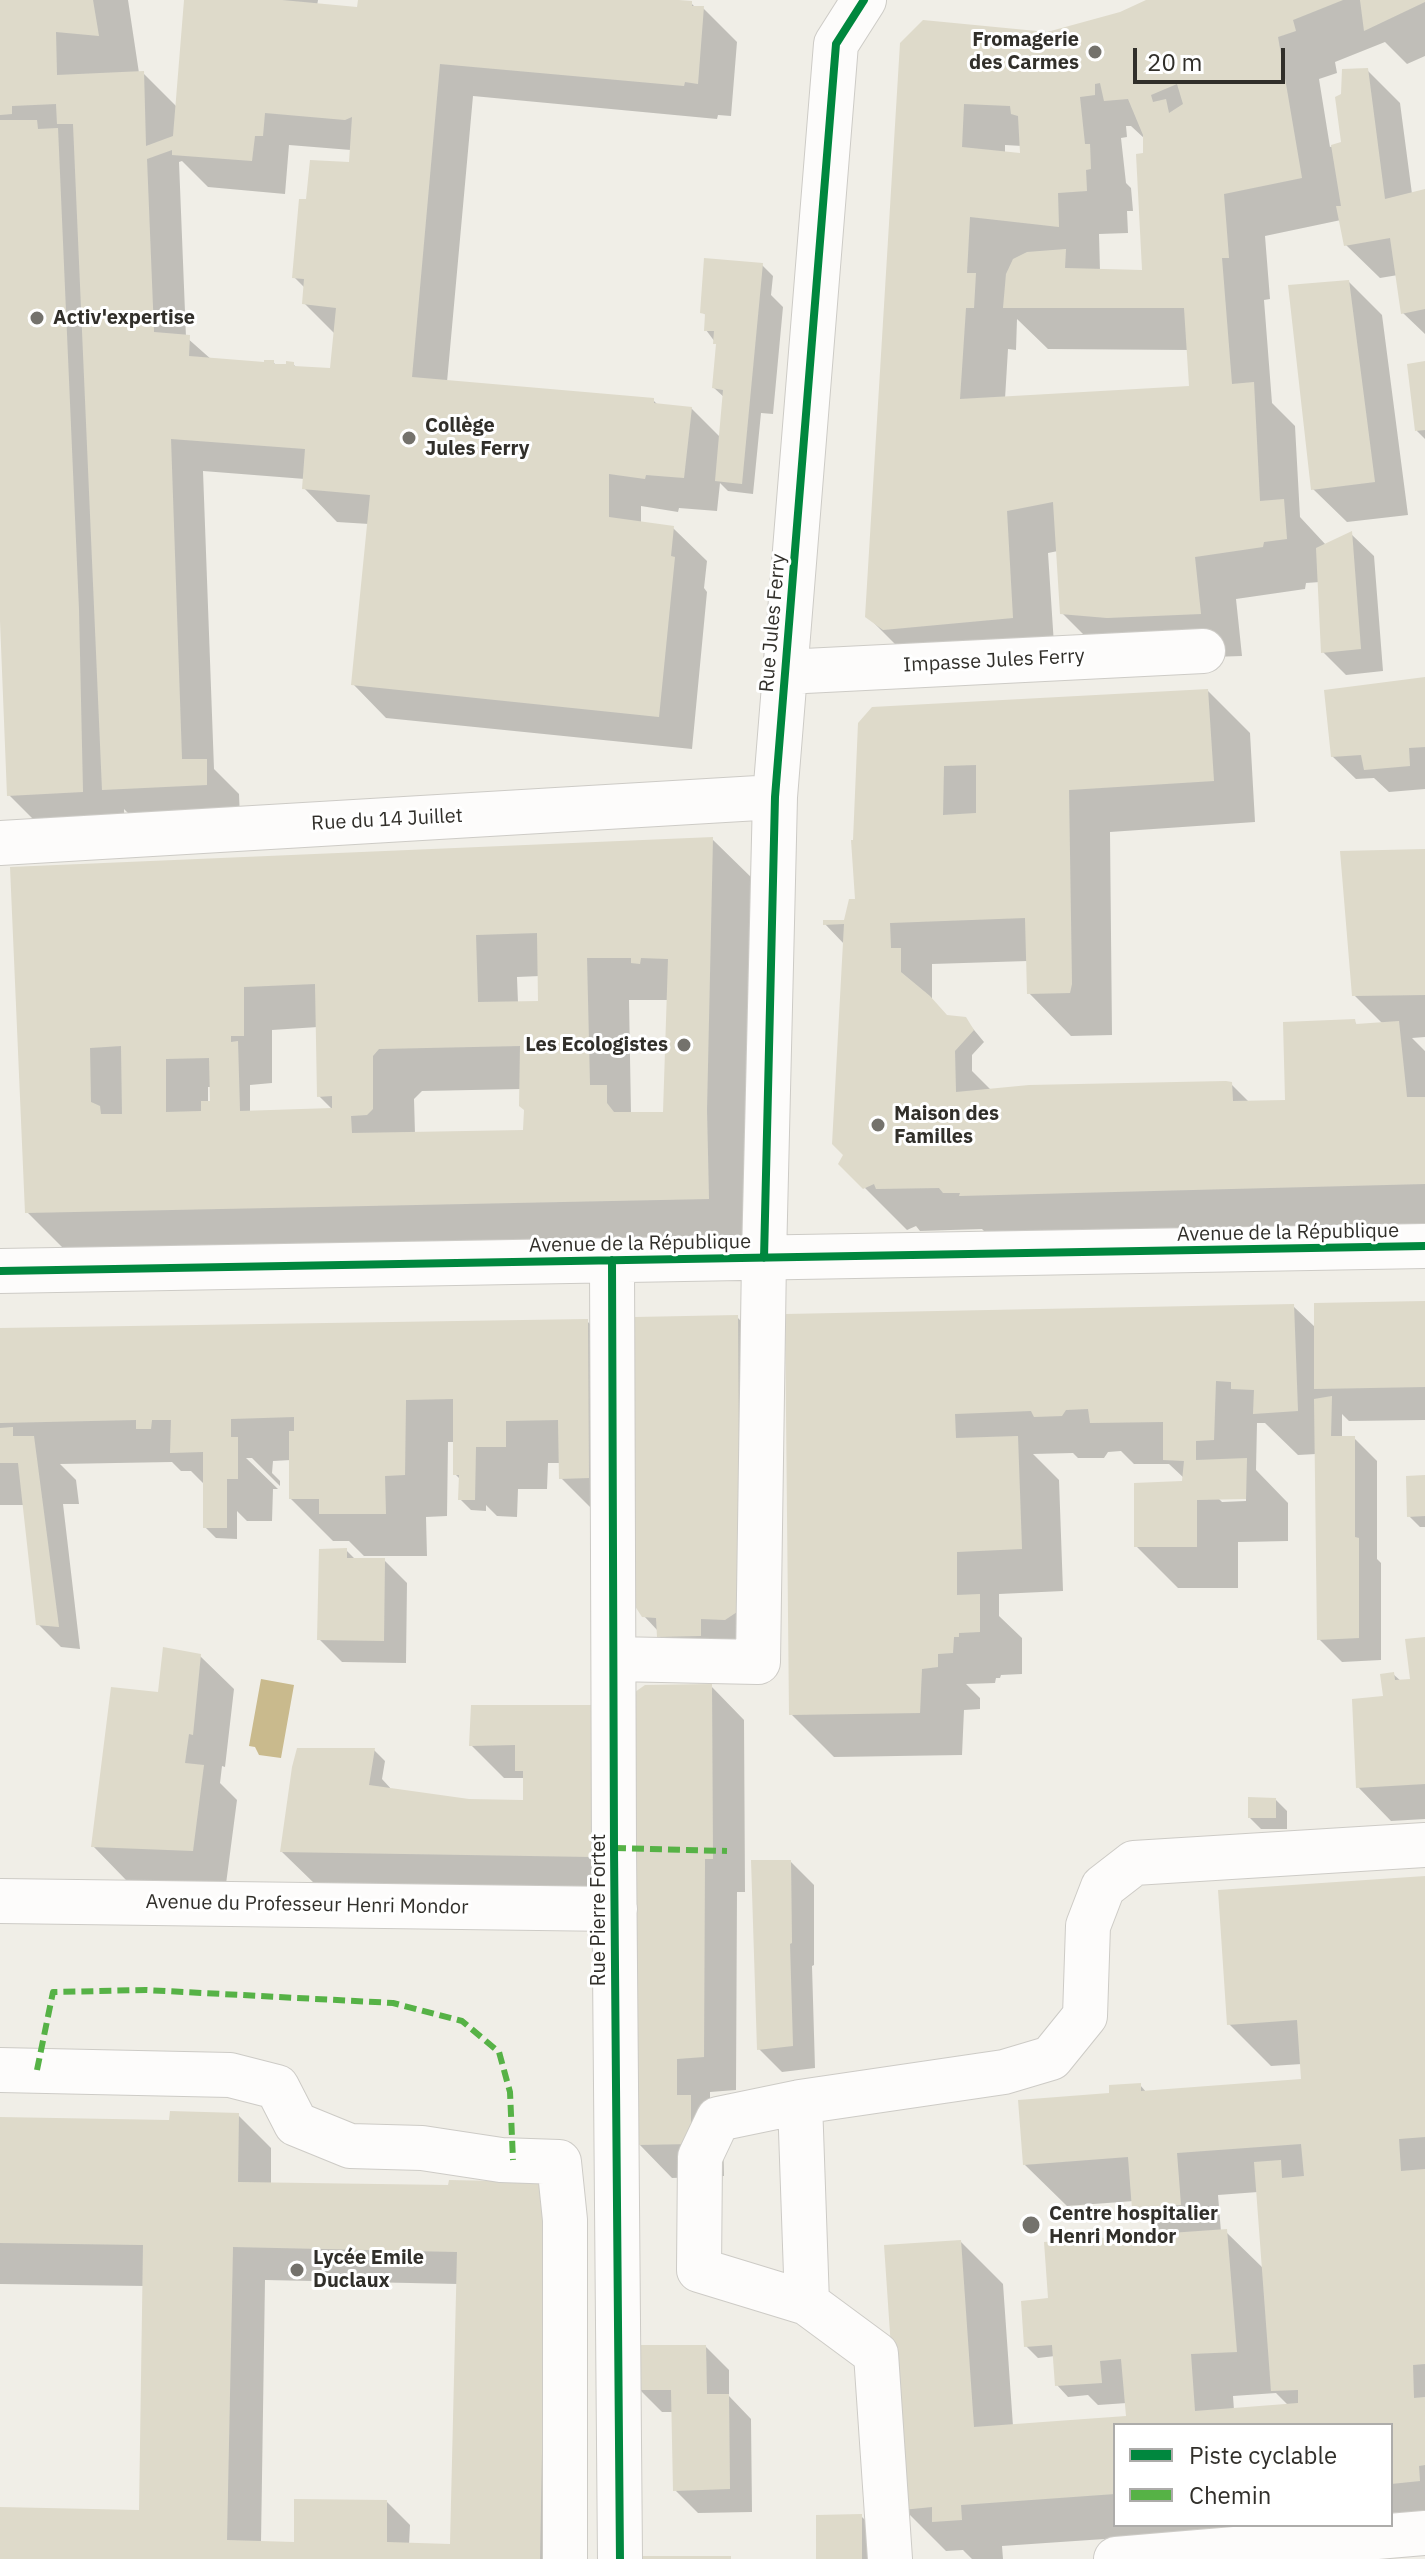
<!DOCTYPE html>
<meta charset="utf-8">
<style>
body{margin:0}
#map{position:relative;width:1425px;height:2559px;overflow:hidden;background:#f0eee7;font-family:"IBM Plex Sans",sans-serif}
canvas{display:block}
.legend{position:absolute;left:1113px;top:2423px;width:280px;height:104px;box-sizing:border-box;background:#fff;border:2px solid #adacaa;margin:0;padding:10px 14px;list-style:none;font-size:24px;color:#312f2a}
.legend li{display:flex;align-items:center;gap:16px;height:40px}
.legend b{width:40px;border:2px solid #adacaa}
.scale{position:absolute;left:1133px;top:48px;width:152px;height:36px;box-sizing:border-box;border:4px solid #312f2a;border-top:0;padding-left:10px;font-size:24px;line-height:28px;white-space:nowrap;color:#312f2a;-webkit-text-stroke:6px #fff;paint-order:stroke}
</style>
<div id="map">
<canvas width="1425" height="2559"></canvas>
<ul class="legend">
<li><b style="height:10px;background:#00873e"></b>Piste cyclable</li>
<li><b style="height:10px;background:#56b246"></b>Chemin</li>
</ul>
<div class="scale">20 m</div>
</div>
<script>
const ctx = document.querySelector('canvas').getContext('2d');
ctx.lineJoin = 'round';
function fillPath(path, color) {
  ctx.fillStyle = color;
  ctx.fill(path, 'evenodd');
}
function strokePath(path, color, width, dash) {
  ctx.strokeStyle = color;
  ctx.lineWidth = width;
  ctx.lineCap = dash ? 'butt' : 'round';
  ctx.setLineDash(dash || []);
  ctx.stroke(path);
}
function write(font, color, halo, rows, align = 'center') {
  ctx.font = font + ' "IBM Plex Sans",sans-serif';
  ctx.lineWidth = 6;
  ctx.setLineDash([]);
  ctx.textBaseline = 'middle';
  ctx.strokeStyle = halo;
  ctx.fillStyle = color;
  for (const [text, x, y, turn = 0] of rows) {
    ctx.save();
    ctx.translate(x, y);
    ctx.rotate((+turn || 0) * Math.PI / 180);
    ctx.textAlign = isNaN(turn) ? turn : align;
    if (halo) ctx.strokeText(text, 0, 0);
    ctx.fillText(text, 0, 0);
    ctx.restore();
  }
}
fillPath(new Path2D(`
 M261,1679L294,1685L281,1758L259,1755L255,1747L249,1746Z`), '#c9ba8d');
fillPath(new Path2D(`
 M0,0H128L139,73H143L178,108L187,0H318L317,6L359,9L360,0H656L691,3L696,8H703L737,42L731,116L718,115L717,119L473,96L447,382L653,400L658,405L691,408L721,438L725,398L714,388L718,346L706,330L707,316L702,312L762,265L773,276L771,295L783,307L773,414L761,413L753,494L728,491L720,483L717,511L679,508L678,512L641,506V524L673,528L707,561L704,588L707,592L692,749L386,718L353,684L369,524L337,522L304,488L305,479L203,471L214,769L239,794L240,818L138,823L124,809L125,833L51,837L9,795L0,583ZM289,145L351,150L350,164L308,201L294,277L306,289L304,303L335,334L332,371L297,368L293,364L277,366L273,362L266,364L212,360L186,337L179,162L182,161L208,187L285,194Z
 M1150,0H1425V56L1407,64L1385,42L1335,62L1337,73L1319,79L1330,147L1343,143L1367,70L1400,103L1412,194L1425,191V334L1403,313L1398,275L1380,278L1346,245L1341,220L1265,236L1270,299L1264,300L1272,403L1295,426L1300,517L1326,545L1351,534L1374,556L1383,671L1346,675L1323,652L1320,582L1306,583L1305,589L1236,599L1242,656L1151,659L1105,656L1062,613L1058,551L1048,553L1055,660L910,659L867,616L902,44L1048,34L1120,13ZM1126,126H1131L1145,139L1144,272L1100,271L1099,234L1128,233L1127,211H1133L1131,188L1126,183L1121,138L1127,137ZM1005,145L1022,146V156L1005,154ZM1017,319L1048,349L1189,350L1192,388L1005,399L1008,349L1016,350Z
 M1349,282L1382,315L1408,515L1347,522L1313,489Z
 M1425,363V439L1417,431Z
 M1425,679V789L1389,792L1374,778L1356,779L1332,756Z
 M1208,691L1250,733L1255,822L1110,832L1112,1035L1071,1036L1029,993L1028,961L932,964V1000L949,1018L965,1019L984,1042L972,1055V1071L991,1090L1231,1084L1250,1103L1287,1102L1354,1021L1358,1026L1383,1024L1354,995L1425,851V1037L1412,1038L1425,1051V1227L988,1235L982,1229L920,1231L916,1226L907,1230L840,1163L845,1155V945L825,924L846,922L857,901L855,841L860,724Z
 M712,839L755,881L750,1241L70,1255L27,1212L12,869ZM540,976V1003H518L517,977ZM629,1000H669L665,1114H631ZM318,1027L319,1096L333,1110L250,1112V1085L272,1083V1030ZM208,1087H212V1103H208ZM522,1089L526,1110L525,1132L415,1134L414,1099L422,1091Z
 M1425,1303V1420L1349,1421L1342,1414V1438H1354L1377,1461V1559L1381,1563V1660L1342,1662L1319,1639L1316,1454L1298,1455L1265,1423H1257L1256,1470L1288,1503V1541L1238,1542V1588H1178L1136,1546L1184,1483L1185,1479L1169,1464H1134L1121,1451L1108,1452L1104,1458H1078L1073,1453L1033,1454L1059,1480L1063,1591L999,1594V1616L1022,1638V1674L1001,1675L1000,1678H996L995,1683L966,1684L980,1698V1709L964,1710L962,1755L834,1757L791,1714L790,1451L1293,1306L1316,1328ZM1246,1497V1501L1222,1502L1218,1498Z
 M737,1317L770,1351L752,1640L692,1669L659,1636L658,1631L644,1616Z
 M587,1321L629,1364L603,1520L561,1478V1463H548L547,1489H518L517,1517L497,1516L486,1505V1511L471,1510L460,1499V1479L455,1474V1442H448L447,1516L426,1517L427,1556H364L349,1541H333L291,1499V1460L273,1461L272,1473L280,1481V1486L252,1458H246L278,1489H273L272,1521H247L237,1511V1539L216,1538L205,1527L204,1484L191,1471H181L172,1462L60,1464L76,1480L79,1504H63L80,1649L61,1647L38,1624L25,1505H0V1331Z
 M1425,1477V1527H1420L1409,1516Z
 M346,1550L356,1560H384L407,1583L406,1663L342,1662L319,1639Z
 M1425,1639V1819L1391,1821L1358,1787L1393,1674L1402,1682L1412,1681Z
 M200,1656L234,1689L225,1767L222,1766L220,1783L237,1800L226,1884L126,1880L93,1846L160,1694Z
 M711,1686L744,1720L745,1892H737L736,2090L710,2092V2117L723,2131L724,2176L672,2178L639,2144Z
 M590,1707L623,1740L625,1890L316,1885L282,1852L374,1750L385,1761L382,1779L393,1791L469,1801L525,1802V1778H504L471,1745Z
 M1276,1800L1287,1811V1829H1261L1250,1818Z
 M791,1862L814,1885V1965L812,1966L815,2068L782,2072L759,2049Z
 M1425,1878V2526L1409,2512L1391,2513V2425H1115V2525H1255L1192,2530V2533L1002,2546L1003,2559H972L963,2550L946,2551L904,2509L961,2242L1003,2284L1013,2426L1128,2418L1127,2403L1098,2405L1088,2395L1068,2397L1057,2385L1055,2356L1038,2358L1026,2346L1048,2301L1163,2236L1134,2208V2201L1067,2206L1024,2164L1111,2095L1140,2085L1147,2093L1303,2081L1302,2064L1271,2066L1229,2024ZM1258,2192L1264,2269L1226,2232H1221L1218,2195ZM1276,2393L1289,2406L1234,2410L1233,2396Z
 M238,2115L271,2148V2185L450,2187L546,2184L573,2559H0V2509L141,2512L145,2286L0,2284V2119L170,2122ZM265,2280L458,2284L452,2546L409,2545L410,2525L387,2502L296,2543H261Z
 M706,2347L729,2370V2396L751,2419L752,2512L698,2513L675,2490L674,2412H662L639,2389Z
 M861,2516L884,2539V2559H818Z`), '#0003');
fillPath(new Path2D(`
 M0,0H93L99,36L56,32L57,75L144,71L146,146L173,136L184,0H282L357,7L358,0H679L692,1V6H704L698,84L685,82L684,86L440,64L412,377L654,398V403L692,407L684,478L646,475L645,479L609,474V517L674,526L671,556L675,557L659,717L351,685L370,495L302,489L305,449L171,439L182,759H207V785L102,790L73,124H57L56,104L12,106V114L0,115ZM265,113L345,120L352,117L349,162L310,160L306,199H299L292,278L304,279L302,304L336,308L330,368L294,366V362L286,361V364H274V360H264V362L189,356L190,335L154,332L147,159L172,150V155L252,161L255,136H263Z
 M1146,0H1343L1293,20L1296,31L1278,37L1302,178L1224,194L1229,258H1222L1232,384L1254,382L1260,501L1284,499L1287,539L1264,542L1263,547L1195,557L1201,614L1107,618L1060,614L1053,502L1007,511L1013,618L883,630L865,617L900,43L923,20L1047,32L1120,12ZM1100,83L1104,101L1128,99L1143,135V153L1136,154L1142,270L1065,268L1066,249L1027,252L1013,259L1006,274L1003,308H1184L1189,386L960,399L966,308H974L976,273H967L970,217L1059,227L1058,193L1087,191L1086,170L1091,169L1090,144H1085L1080,97L1095,95V84ZM1177,84L1183,104L1169,113L1166,99L1153,102L1151,95ZM964,104L1010,106L1011,114L1018,116L1020,153L962,147Z
 M1360,0H1425V2L1364,31Z
 M1368,68L1385,199L1425,189V309L1401,314L1390,238L1344,246L1336,206H1341L1331,145L1341,142L1335,97L1341,94L1342,69Z
 M0,120H37L38,129L58,128L79,610L83,792L7,796L0,621Z
 M704,258L763,263L742,484L715,481L723,390L712,388L716,344H713L714,331H704L705,314L700,313Z
 M1349,280L1375,482L1311,490L1288,285Z
 M1425,361V430L1415,431L1407,364Z
 M1352,531L1361,649L1321,653L1316,548Z
 M1425,677V747L1409,748L1410,766L1364,770L1361,755L1331,757L1324,690Z
 M1208,689L1214,781L1069,790L1072,984L1070,993L1027,994L1025,918L890,923L891,948H901V972L930,996L947,1015L966,1017L974,1030L955,1051L956,1092L1029,1085L1226,1081L1232,1082L1233,1101L1285,1100L1283,1022L1355,1019L1356,1024L1399,1021L1407,1097H1425V1184L959,1196L960,1193H943L939,1188L876,1189L874,1184L863,1189L838,1164L843,1155L832,1144L844,924L823,925V920H844L849,899H855L851,840H853L858,723L872,707ZM976,765V813L943,815L944,766Z
 M713,837L707,1110L709,1199L25,1213L10,867ZM537,933L538,1001L478,1002L476,935ZM587,958H631V963L640,964L641,958L668,959L663,1112H614L607,1103V1085H590ZM315,984L317,1097L332,1096V1108L240,1111L238,1041L231,1042V1036H244V987ZM121,1046L122,1114H101L100,1106L91,1102L90,1048ZM520,1046L519,1106L524,1110L523,1130L352,1133L351,1116L367,1115L373,1109V1056L379,1049ZM209,1058L210,1101H201V1111L166,1112V1059Z
 M1425,849V995L1352,996L1340,851Z
 M1425,1301V1387L1314,1389V1303Z
 M1294,1304L1298,1411L1253,1414L1254,1390L1231,1389V1382L1216,1381L1214,1440L1196,1441V1460L1247,1458L1246,1499L1197,1500V1547H1134V1483L1182,1481L1184,1461L1163,1460V1422L1090,1423L1088,1409L1066,1410L1062,1416L1034,1417L1031,1411L955,1414L956,1438L1018,1436L1022,1549L957,1552V1595L980,1594V1632L959,1633V1637H954L953,1653L938,1654V1667L922,1669L920,1713L789,1715L785,1314Z
 M738,1315L740,1610L725,1620L701,1619V1636L657,1637L656,1618L642,1617L633,1603L634,1317Z
 M588,1319L589,1478L559,1479L558,1420L506,1421V1447H476L475,1500H458L459,1475H453V1399L406,1400L405,1475L385,1476L386,1514H319V1499H289V1431H294V1417L231,1419V1437H238V1479H227V1528H203V1452L170,1453L171,1420H152L151,1429H136V1420L0,1423V1328Z
 M1332,1396L1331,1436H1355V1537L1359,1538V1638L1317,1640L1314,1399Z
 M13,1427V1436H34L59,1627L36,1625L18,1463H0V1428Z
 M1425,1475V1516L1407,1517L1406,1476Z
 M347,1548V1558H385L384,1641L317,1640L319,1549Z
 M1425,1637V1784L1356,1788L1352,1699L1383,1696L1380,1674L1394,1672L1395,1680L1410,1679L1405,1639Z
 M163,1647L201,1654L193,1735L189,1734L185,1763L204,1765L193,1851L91,1847L111,1687L158,1692Z
 M712,1684L713,1859H705L704,2057L677,2059V2095H691V2144L637,2145L635,1692L645,1685Z
 M471,1705H591L593,1857L280,1852L292,1767L297,1748H375L369,1785L469,1799L523,1800V1771H515V1745L469,1746Z
 M1248,1797L1276,1798V1818H1248Z
 M751,1860H791L792,1943L790,1944L793,2046L757,2050Z
 M1425,1876V2137L1399,2139L1401,2171L1425,2169V2364L1413,2365L1414,2398L1425,2397V2465L1419,2466L1420,2481L1391,2484V2425H1115V2494L961,2505L962,2520L932,2522V2507L902,2510L884,2245L961,2240L974,2427L1126,2416L1121,2359L1100,2361L1102,2383L1055,2386L1052,2345L1024,2347L1021,2301L1048,2298L1044,2242L1227,2229L1237,2352L1191,2354L1195,2411L1298,2403V2390L1271,2391L1254,2162L1281,2160L1282,2178L1304,2176L1301,2144L1177,2153L1181,2205L1132,2209L1128,2157L1023,2165L1018,2100L1109,2093V2085L1141,2083V2091L1301,2079L1297,2020L1227,2025L1218,1890Z
 M170,2111L239,2113L238,2182L448,2185L449,2180L547,2182L540,2559H0V2507L139,2510L143,2245L0,2243V2117L169,2120ZM233,2247L457,2252L450,2544L387,2542V2500L294,2499V2542L227,2540Z
 M637,2345H706L707,2394H729L730,2489L673,2491L671,2390H637Z
 M862,2514V2559H816V2515Z
 M639,2556H731V2559H639Z`), '#dedaca');
const minor = new Path2D(`
 M785,672L1203,651
 M0,843L775,797
 M612,1260L614,1848L620,2559
 M0,1271L1425,1246
 M614,1659L758,1662L764,1258L775,797L836,44L864,0
 M0,1901L615,1909
 M0,2070L230,2075L277,2087L296,2124L350,2146L422,2148L501,2160L559,2162L565,2220V2559
 M800,2102L807,2303
 M890,2559L876,2354L807,2303L699,2270L700,2157L718,2119L800,2102L1004,2072L1051,2058L1085,2016L1088,1926L1103,1887L1134,1863L1425,1845
 M1116,2559L1425,2533`);
strokePath(minor, '#cdcbc6', 46);
strokePath(minor, '#fdfcfb', 44);
strokePath(new Path2D(`
 M614,1848L727,1851
 M37,2070L53,1992L146,1990L393,2003L462,2021L499,2052L510,2092L513,2160`), '#56b246', 6, [12, 6]);
strokePath(new Path2D(`
 M764,1258L775,797L836,44L864,0
 M612,1260L614,1848L620,2559
 M0,1271L1425,1246`), '#00873e', 8);
for (const [x, y, r, color] of [
 [1095,52,8,"#74726c"],
 [37,318,8,"#74726c"],
 [409,438,8,"#74726c"],
 [684,1045,8,"#74726c"],
 [878,1125,8,"#74726c"],
 [1031,2225,10,"#74726c"],
 [297,2270,8,"#74726c"]
]) {
  const dot = new Path2D();
  dot.arc(x, y, r, 0, 2 * Math.PI);
  ctx.fillStyle = color;
  ctx.fill(dot);
  strokePath(dot, '#fff', 3);
}
write('bold 20px', '#312f2a', '#fff', [
 ["Fromagerie",1079,40,"right"],
 ["des Carmes",1079,63,"right"],
 ["Activ'expertise",53,318],
 ["Collège",425,426],
 ["Jules Ferry",425,449],
 ["Les Ecologistes",668,1045,"right"],
 ["Maison des",894,1114],
 ["Familles",894,1137],
 ["Centre hospitalier",1049,2214],
 ["Henri Mondor",1049,2237],
 ["Lycée Emile",313,2258],
 ["Duclaux",313,2281]
], 'left');
write('20px', '#312f2a', '#fff', [
 ["Rue Jules Ferry",773,623,-85],
 ["Impasse Jules Ferry",994,661,-3],
 ["Rue du 14 Juillet",387,820,-3],
 ["Avenue de la République",1288,1233,-1],
 ["Avenue de la République",640,1244,-1],
 ["Avenue du Professeur Henri Mondor",307,1905,1],
 ["Rue Pierre Fortet",599,1910,-90]
]);
</script>
